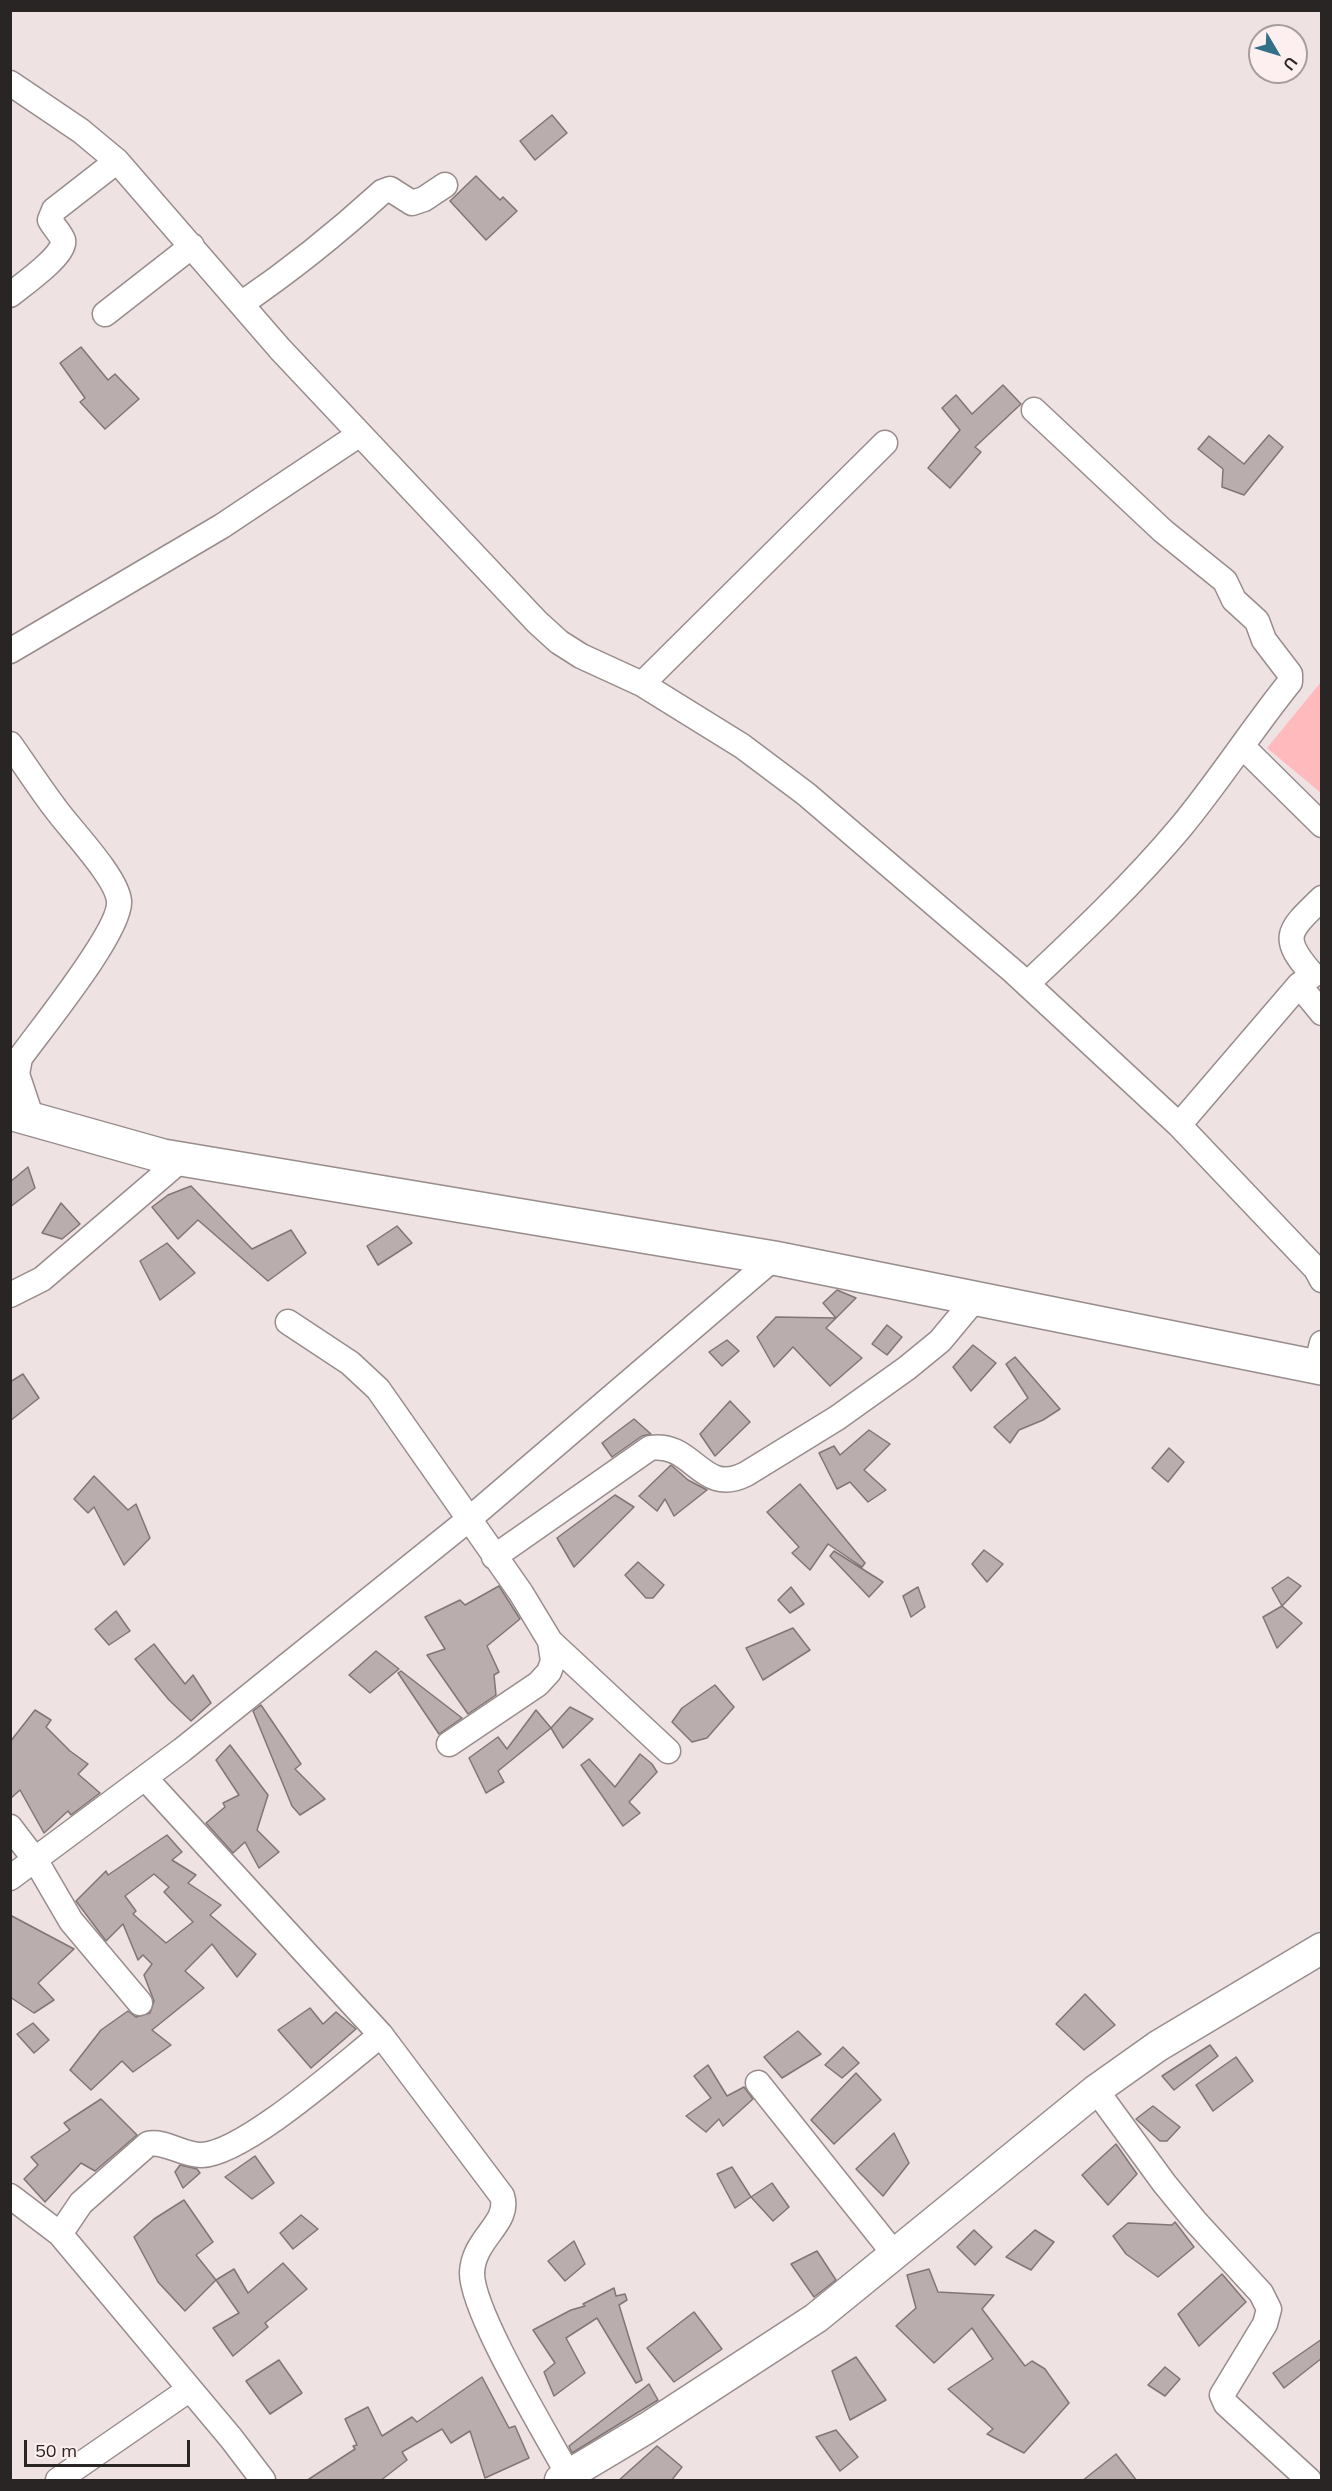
<!DOCTYPE html>
<style>
body{margin:0}
#map{position:relative;width:1332px;height:2491px;overflow:hidden;background:#efe2e2;font-family:Mulish,sans-serif}
canvas{display:block}
.frame{position:absolute;inset:0;border:12px solid #292525;pointer-events:none}
.north{position:absolute;left:1248px;top:24px;width:60px;height:60px;box-sizing:border-box;background:#fdefef;border:2px solid #a89e9e;border-radius:50%;rotate:128deg;font-size:16px;font-weight:700;line-height:24px;text-align:center;color:#292525}
.north::after{content:'';display:block;margin:auto;width:21px;height:27px;background:#336f87;clip-path:polygon(50% 0,100% 100%,50% 72%,0 100%)}
.scale{position:absolute;left:24px;top:2440px;width:166px;height:27px;box-sizing:border-box;border:3px solid #292525;border-top:0;padding-left:8px;font-size:18px;line-height:21px;white-space:nowrap;color:#292525;-webkit-text-stroke:4px #fdefef;paint-order:stroke}
</style>
<div id="map">
<canvas width="1332" height="2491"></canvas>
<div class="frame"></div>
<div class="north">U</div>
<div class="scale">50 m</div>
</div>
<script>
const ctx = document.querySelector('canvas').getContext('2d');
ctx.lineJoin = 'round';
function fillPath(path, color) {
  ctx.fillStyle = color;
  ctx.fill(path, 'evenodd');
}
function strokePath(path, color, width, dash) {
  ctx.strokeStyle = color;
  ctx.lineWidth = width;
  ctx.lineCap = dash ? 'butt' : 'round';
  ctx.setLineDash(dash || []);
  ctx.stroke(path);
}
fillPath(new Path2D(`
 M1321,682V793L1267,748Z`), '#febabd');
const building = new Path2D(`
 M552,115L567,133L535,160L520,141Z
 M476,176L500,200L503,197L517,211L486,240L450,201Z
 M81,347L108,380L115,374L139,399L105,429L80,402L85,398L60,363Z
 M1003,385L1021,404L975,447L981,452L950,488L928,468L960,430L942,408L956,395L972,414Z
 M1269,435L1283,447L1244,495L1222,487L1223,469L1198,449L1209,436L1244,464Z
 M28,1167L35,1188L10,1207V1182Z
 M191,1186L252,1249L291,1230L306,1253L268,1281L198,1220L178,1239L152,1207L168,1195Z
 M61,1203L80,1224L62,1239L42,1233Z
 M397,1226L412,1243L378,1265L367,1246Z
 M167,1243L195,1273L160,1300L140,1261Z
 M837,1290L856,1298L836,1318L823,1303Z
 M776,1317L836,1318L826,1328L862,1358L830,1386L793,1347L774,1367L757,1337Z
 M887,1325L902,1337L887,1355L872,1344Z
 M727,1340L739,1351L722,1366L709,1352Z
 M973,1345L996,1363L971,1391L953,1367Z
 M1015,1357L1060,1409L1043,1420L1019,1430L1010,1443L994,1427L1028,1398L1006,1364Z
 M23,1374L39,1398L10,1421V1382Z
 M730,1401L750,1422L715,1456L700,1434Z
 M634,1419L651,1434L642,1436L612,1457L602,1443Z
 M869,1430L890,1444L864,1470L886,1490L868,1502L850,1482L837,1489L819,1453L834,1446L840,1455Z
 M1169,1448L1184,1462L1168,1482L1152,1468Z
 M671,1465L688,1480L707,1490L674,1516L665,1499L657,1511L639,1496Z
 M94,1476L128,1510L136,1504L150,1538L124,1565L94,1507L88,1513L74,1499Z
 M800,1484L865,1563L862,1567L828,1544L810,1570L792,1553L799,1547L767,1512Z
 M615,1495L634,1507L574,1567L557,1538Z
 M984,1550L1003,1564L987,1582L972,1564Z
 M834,1551L883,1582L869,1597L830,1556Z
 M638,1562L664,1585L653,1598H646L625,1575Z
 M1288,1577L1301,1586L1282,1606L1272,1588Z
 M499,1586L520,1619L487,1646L499,1672L494,1675L496,1695L468,1714L427,1655L445,1649L425,1617L460,1600L465,1605Z
 M791,1587L804,1604L790,1613L778,1600Z
 M918,1587L925,1607L911,1617L903,1596Z
 M1282,1606L1302,1623L1277,1648L1263,1617Z
 M116,1611L130,1631L109,1645L95,1629Z
 M793,1628L810,1650L763,1680L746,1648Z
 M154,1644L185,1684L193,1675L211,1703L191,1721L169,1700L135,1659Z
 M376,1651L399,1669L370,1693L349,1675Z
 M401,1671L462,1718L439,1734L398,1673Z
 M715,1685L734,1707L707,1738L692,1742L672,1722L682,1708Z
 M261,1705L301,1764L295,1769L325,1799L300,1815L292,1806L253,1711Z
 M570,1707L593,1719L563,1748L551,1728Z
 M35,1710L51,1720L46,1727L70,1751L88,1764L78,1774L100,1793L71,1815L68,1811L44,1833L20,1790L10,1799V1742Z
 M536,1710L551,1728L498,1771L504,1782L486,1793L469,1758L498,1737L507,1749Z
 M230,1745L268,1795L257,1830L279,1852L259,1868L245,1842L233,1853L206,1823L225,1807L223,1803L239,1795L216,1760Z
 M640,1754L652,1764L657,1772L629,1802L640,1813L623,1826L581,1765L589,1759L615,1787Z
 M167,1835L182,1852L172,1860L196,1875L188,1883L221,1905L210,1915L256,1954L237,1977L212,1944L185,1971L204,1988L152,2030L171,2045L133,2072L122,2061L91,2090L70,2070L101,2030L128,2011L136,2017L150,2013L154,2001L144,1975L152,1964L143,1955L138,1960L123,1924L106,1941L76,1901L106,1871L108,1875ZM154,1874L169,1887L164,1892L193,1922L166,1943L133,1914L136,1911L125,1896Z
 M10,1915L74,1949L38,1983L54,2000L34,2013L10,1997Z
 M1085,1994L1115,2025L1084,2050L1056,2024Z
 M310,2008L323,2024L336,2012L356,2029L311,2068L278,2030Z
 M33,2023L49,2040L34,2053L17,2034Z
 M798,2031L821,2054L782,2078L764,2057Z
 M1210,2045L1218,2056L1174,2090L1162,2076Z
 M843,2047L859,2063L842,2078L825,2065Z
 M1236,2057L1253,2081L1213,2111L1196,2085Z
 M708,2065L727,2096L744,2087L753,2099L723,2126L719,2119L706,2132L686,2116L711,2098L694,2076Z
 M856,2073L881,2100L834,2144L811,2120Z
 M101,2099L137,2135L95,2171L81,2163L45,2202L24,2179L38,2165L31,2157L70,2130L64,2123Z
 M1153,2106L1180,2127L1167,2141H1160L1136,2119Z
 M894,2133L909,2163L883,2196L856,2169Z
 M1116,2144L1137,2174L1108,2205L1082,2175Z
 M255,2156L274,2183L252,2199L225,2177Z
 M180,2165L197,2169L200,2173L183,2188L175,2172Z
 M732,2167L751,2197L735,2208L717,2174Z
 M772,2183L789,2207L773,2221L751,2197Z
 M184,2200L213,2242L196,2255L216,2280L185,2311L158,2282L134,2237L154,2219Z
 M301,2215L318,2229L293,2249L280,2233Z
 M1175,2222L1194,2247L1158,2277L1126,2254L1113,2236L1128,2223L1172,2225Z
 M974,2230L992,2247L975,2265L957,2247Z
 M1035,2230L1054,2242L1031,2270L1006,2257Z
 M574,2241L585,2264L565,2281L548,2261Z
 M817,2251L836,2280L814,2297L791,2264Z
 M283,2263L307,2289L265,2323L268,2327L233,2356L213,2328L239,2313L216,2280L234,2269L248,2293Z
 M929,2269L938,2292L994,2295L982,2309L1025,2366L1032,2361L1045,2369L1069,2403L1024,2453L987,2434L993,2429L948,2389L993,2359L972,2328L934,2363L896,2326L916,2308L907,2275Z
 M1222,2274L1246,2302L1199,2346L1178,2314Z
 M614,2288L616,2296L625,2294L627,2300L619,2305L642,2380L636,2383L597,2318L566,2338L585,2373L554,2396L544,2372L555,2363L533,2330L571,2310L585,2306L583,2304Z
 M694,2312L722,2349L674,2382L647,2348Z
 M1322,2339V2358L1284,2388L1273,2373Z
 M856,2357L886,2400L850,2420L832,2371Z
 M279,2360L302,2393L270,2414L246,2381Z
 M1165,2367L1180,2379L1165,2396L1148,2385Z
 M482,2377L509,2428L515,2426L529,2458L485,2478L470,2431L451,2443L442,2429L402,2452L407,2460L380,2481H306L355,2449L353,2446L357,2445L345,2419L368,2407L382,2436L412,2417L417,2422Z
 M649,2384L658,2400L572,2453L569,2446Z
 M836,2430L858,2457L840,2471L816,2437Z
 M657,2446L682,2467L671,2481H618Z
 M1116,2454L1137,2481H1082Z`);
fillPath(building, '#b9adad');
strokePath(building, '#817575', 1.5);
const minor = new Path2D(`
 M10,83L81,131L117,161L280,349L537,622L559,642L581,656L642,684L742,746L806,794L1014,972L1179,1125L1316,1269L1322,1280
 M10,295C21,286 67,254 63,240C61,234 53,226 50,220L54,210L117,161
 M241,304C291,270 337,233 382,192L390,189L412,203L424,199L445,185
 M105,314L192,246
 M10,651L222,526L360,434
 M642,684L885,443
 M10,744C25,765 39,787 55,808C70,829 117,877 119,901C122,930 40,1030 20,1058L17,1074L32,1119
 M1243,747L1322,825
 M1027,984C1080,934 1133,884 1180,828C1219,781 1252,729 1290,682V674L1264,640L1257,621L1234,600L1225,581L1163,531L1034,410
 M1299,985L1322,1013
 M1179,1125L1299,985L1313,975C1279,937 1288,931 1322,898
 M10,1295L42,1279L182,1159
 M288,1322L350,1363L378,1389L521,1593L550,1641L553,1661L549,1672L538,1684L449,1744
 M1316,1367L1322,1343
 M494,1557L650,1448C694,1441 701,1497 746,1474L837,1418L907,1368L940,1341L975,1299
 M550,1641L668,1751
 M145,1778L381,2035L502,2196C511,2223 473,2238 472,2273C472,2313 547,2435 569,2476
 M10,1827L36,1861L71,1921L140,2003
 M10,1878L182,1750L468,1520L774,1258
 M758,2083L896,2256
 M1096,2090L1164,2183L1195,2221L1261,2293L1269,2309L1265,2324L1222,2395L1226,2404L1309,2480
 M10,2196L60,2234L231,2438L263,2480
 M60,2234L81,2203L148,2144C165,2140 184,2156 202,2155C245,2153 344,2064 381,2035
 M58,2480L190,2389`);
const tertiary = new Path2D(`
 M560,2480L647,2428L816,2318L1096,2090L1158,2046L1322,1948`);
const secondary = new Path2D(`
 M10,1113L163,1156L774,1258L1322,1368`);
strokePath(minor, '#988c8c', 27);
strokePath(tertiary, '#988c8c', 33);
strokePath(secondary, '#988c8c', 36);
strokePath(minor, '#fff', 24);
strokePath(tertiary, '#fff', 30);
strokePath(secondary, '#fff', 33);
</script>
